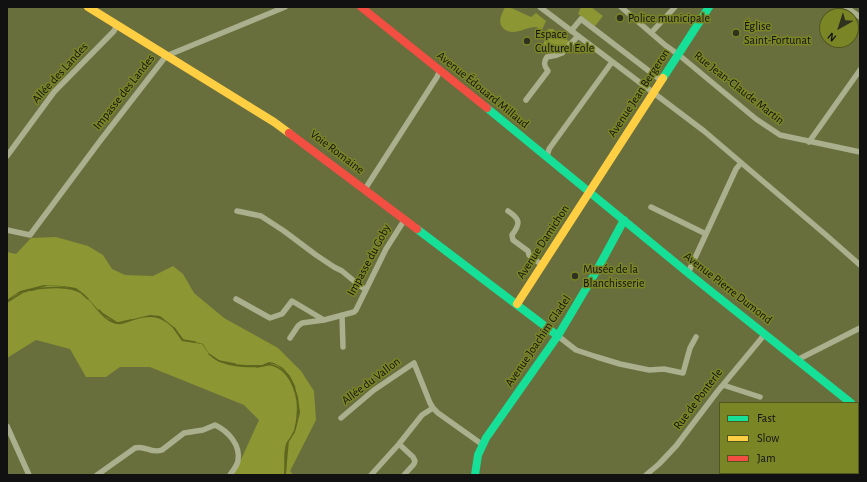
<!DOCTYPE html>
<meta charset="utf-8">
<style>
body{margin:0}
#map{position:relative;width:867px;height:482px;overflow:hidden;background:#696f3c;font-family:"Alegreya Sans",sans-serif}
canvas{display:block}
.frame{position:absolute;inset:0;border:8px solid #111;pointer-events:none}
.legend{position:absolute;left:719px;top:402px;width:140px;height:72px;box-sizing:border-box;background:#7a8526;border:1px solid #50571e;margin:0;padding:5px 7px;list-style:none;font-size:12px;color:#111}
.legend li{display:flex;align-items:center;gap:8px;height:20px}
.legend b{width:20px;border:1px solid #50571e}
.north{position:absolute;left:819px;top:8px;width:40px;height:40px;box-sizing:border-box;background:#7a8526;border:1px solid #50571e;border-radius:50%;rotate:219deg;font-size:11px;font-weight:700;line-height:16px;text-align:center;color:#111}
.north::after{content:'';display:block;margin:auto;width:14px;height:18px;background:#303220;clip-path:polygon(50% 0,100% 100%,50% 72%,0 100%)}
</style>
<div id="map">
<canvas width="867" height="482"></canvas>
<div class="frame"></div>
<ul class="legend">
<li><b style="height:5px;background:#16e098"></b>Fast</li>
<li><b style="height:5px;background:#ffcf43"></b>Slow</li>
<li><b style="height:5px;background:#f24e42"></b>Jam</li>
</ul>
<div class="north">N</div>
</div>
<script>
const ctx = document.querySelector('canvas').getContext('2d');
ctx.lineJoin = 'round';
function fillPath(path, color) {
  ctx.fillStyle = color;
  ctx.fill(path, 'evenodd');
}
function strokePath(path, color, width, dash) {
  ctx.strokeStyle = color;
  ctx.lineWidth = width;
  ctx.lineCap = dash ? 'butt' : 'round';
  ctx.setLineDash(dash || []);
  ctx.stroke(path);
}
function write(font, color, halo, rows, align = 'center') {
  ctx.font = font + ' "Alegreya Sans",sans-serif';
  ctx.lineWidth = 3;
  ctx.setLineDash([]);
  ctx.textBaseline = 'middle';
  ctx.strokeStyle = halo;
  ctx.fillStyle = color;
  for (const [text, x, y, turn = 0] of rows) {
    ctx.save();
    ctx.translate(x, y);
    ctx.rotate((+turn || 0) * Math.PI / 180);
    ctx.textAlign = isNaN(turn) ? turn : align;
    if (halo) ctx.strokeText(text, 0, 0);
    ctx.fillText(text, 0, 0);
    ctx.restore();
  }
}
fillPath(new Path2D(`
 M505,7H509L531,17L536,13L546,21L540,34L537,27C526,26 513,38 503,28C497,21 502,14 505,7Z
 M581,7H591L603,16L595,26L578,14Z
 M548,29H553L570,42L561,51L555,54L543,45Z
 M56,237L88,246L103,255L112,269L125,275L153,276L173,266L183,274L194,293L224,318L278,348L301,371L314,391L316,420L290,471L293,475H234L259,420L244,405L150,367H120L106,377H86L70,349L36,340L7,358V252L16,254L31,238Z`), '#8c9632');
fillPath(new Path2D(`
 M44,285L63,286L76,288L85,295L100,312L108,319L119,323H121L129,320L150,315L160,316L175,328L183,340L200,343L203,344L210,355L222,362L234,364L245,365H262L269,362L274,363L283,368L290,376L295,386L296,391L298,397L300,413L295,432L287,445L286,475H284C285,465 283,454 286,444C287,441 291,437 292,434C296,428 298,420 298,413C299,398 290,368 273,364C268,363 265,366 261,367C247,368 228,367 216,360C209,356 207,350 202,344L182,341C179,337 176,332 173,328C156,311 142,317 122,324C105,326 95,305 84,295C76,288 57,285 46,286C41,287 37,290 32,291C29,291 25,291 23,292C17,293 12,298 7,302V300L20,291Z`), '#5d661e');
strokePath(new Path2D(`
 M35,289C47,287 69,286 80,292C83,294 85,297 88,299
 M7,302L23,292L27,291
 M99,310L103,314L117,323L131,320
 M174,328L183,340L195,342
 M209,354L219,361L235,364
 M257,367C262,367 267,364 272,365C292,371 300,398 297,417C297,421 296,425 295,429
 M285,475L288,443`), '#5d661e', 1.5);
strokePath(new Path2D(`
 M540,7L704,131L826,235L860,265
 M621,7L665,45L679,55L756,119L780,135L860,152
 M846,7L860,17
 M571,31L581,19L662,81
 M651,33L675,7
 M526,100L548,71C544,66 543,62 547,57L557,55L562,53L578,36
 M809,142L860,70
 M7,156L54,92L114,31L117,25
 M547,157L549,149L612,62
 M365,189L437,77L440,70
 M651,207L706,234
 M237,211L261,216L284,231L316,255L334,267L342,271L360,286L365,289
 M508,211C520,219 521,223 512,235L513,240L528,251L529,255L542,265
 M7,230L30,235L100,141L166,56L285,7
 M688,273L736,169L741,163
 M236,299L270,318L282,314L292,301L324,320
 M342,315L343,347
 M558,336L576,350L597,357L620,364L649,370L664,369L683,373L690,348L696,337
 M290,338L298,326L302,323L324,320L354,312L356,310L386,249L405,219
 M797,360L860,328
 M723,385L760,397
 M341,418L374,390L414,363L430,403L433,408L438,413L483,445
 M7,426L29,475
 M399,444L413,457L415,461L414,464L404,475
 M97,475L135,448C145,445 151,454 162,450L184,433L203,430L215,425C228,431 241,445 238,461C237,465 233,471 230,475
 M371,475L399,444L422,415L433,408
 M646,475L659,464L676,446L717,392L765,334`), '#aaaf8e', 5.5);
strokePath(new Path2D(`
 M663,78L709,7
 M487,108L688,273L851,403
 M417,229L558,336
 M475,475L478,455L486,438L559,334L597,270L624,220`), '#16e098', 8);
strokePath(new Path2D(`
 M88,7L274,122L289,133
 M517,304L663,78
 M858,409L860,411`), '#ffcf43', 8);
strokePath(new Path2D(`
 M361,7L487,108
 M289,133L417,229`), '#f24e42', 8);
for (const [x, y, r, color] of [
 [620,18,4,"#303220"],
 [736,33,4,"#303220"],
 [527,41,4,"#303220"],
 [575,276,4,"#303220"]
]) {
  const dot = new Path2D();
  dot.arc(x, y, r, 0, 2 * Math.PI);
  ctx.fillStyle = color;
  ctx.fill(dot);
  strokePath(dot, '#7a8526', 1.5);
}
write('12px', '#111', '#7a8526', [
 ["Police municipale",628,18],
 ["Église",744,26],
 ["Saint-Fortunat",744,40],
 ["Espace",535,34],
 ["Culturel Eole",535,48],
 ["Musée de la",583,269],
 ["Blanchisserie",583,283]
], 'left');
write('12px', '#111', '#7a8526', [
 ["Allée des Landes",60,73,-48],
 ["Rue Jean-Claude Martin",739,88,38],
 ["Avenue Édouard Millaud",483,90,39],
 ["Impasse des Landes",124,92,-52],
 ["Avenue Jean Bergeron",639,93,-57],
 ["Voie Romaine",337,152,37],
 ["Avenue Damichon",543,242,-57],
 ["Impasse du Goby",369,260,-62],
 ["Avenue Pierre Dumond",728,288,38],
 ["Avenue Joachim Gladel",538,341,-56],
 ["Allée du Vallon",371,381,-37],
 ["Rue de Ponterle",698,399,-53]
]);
</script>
